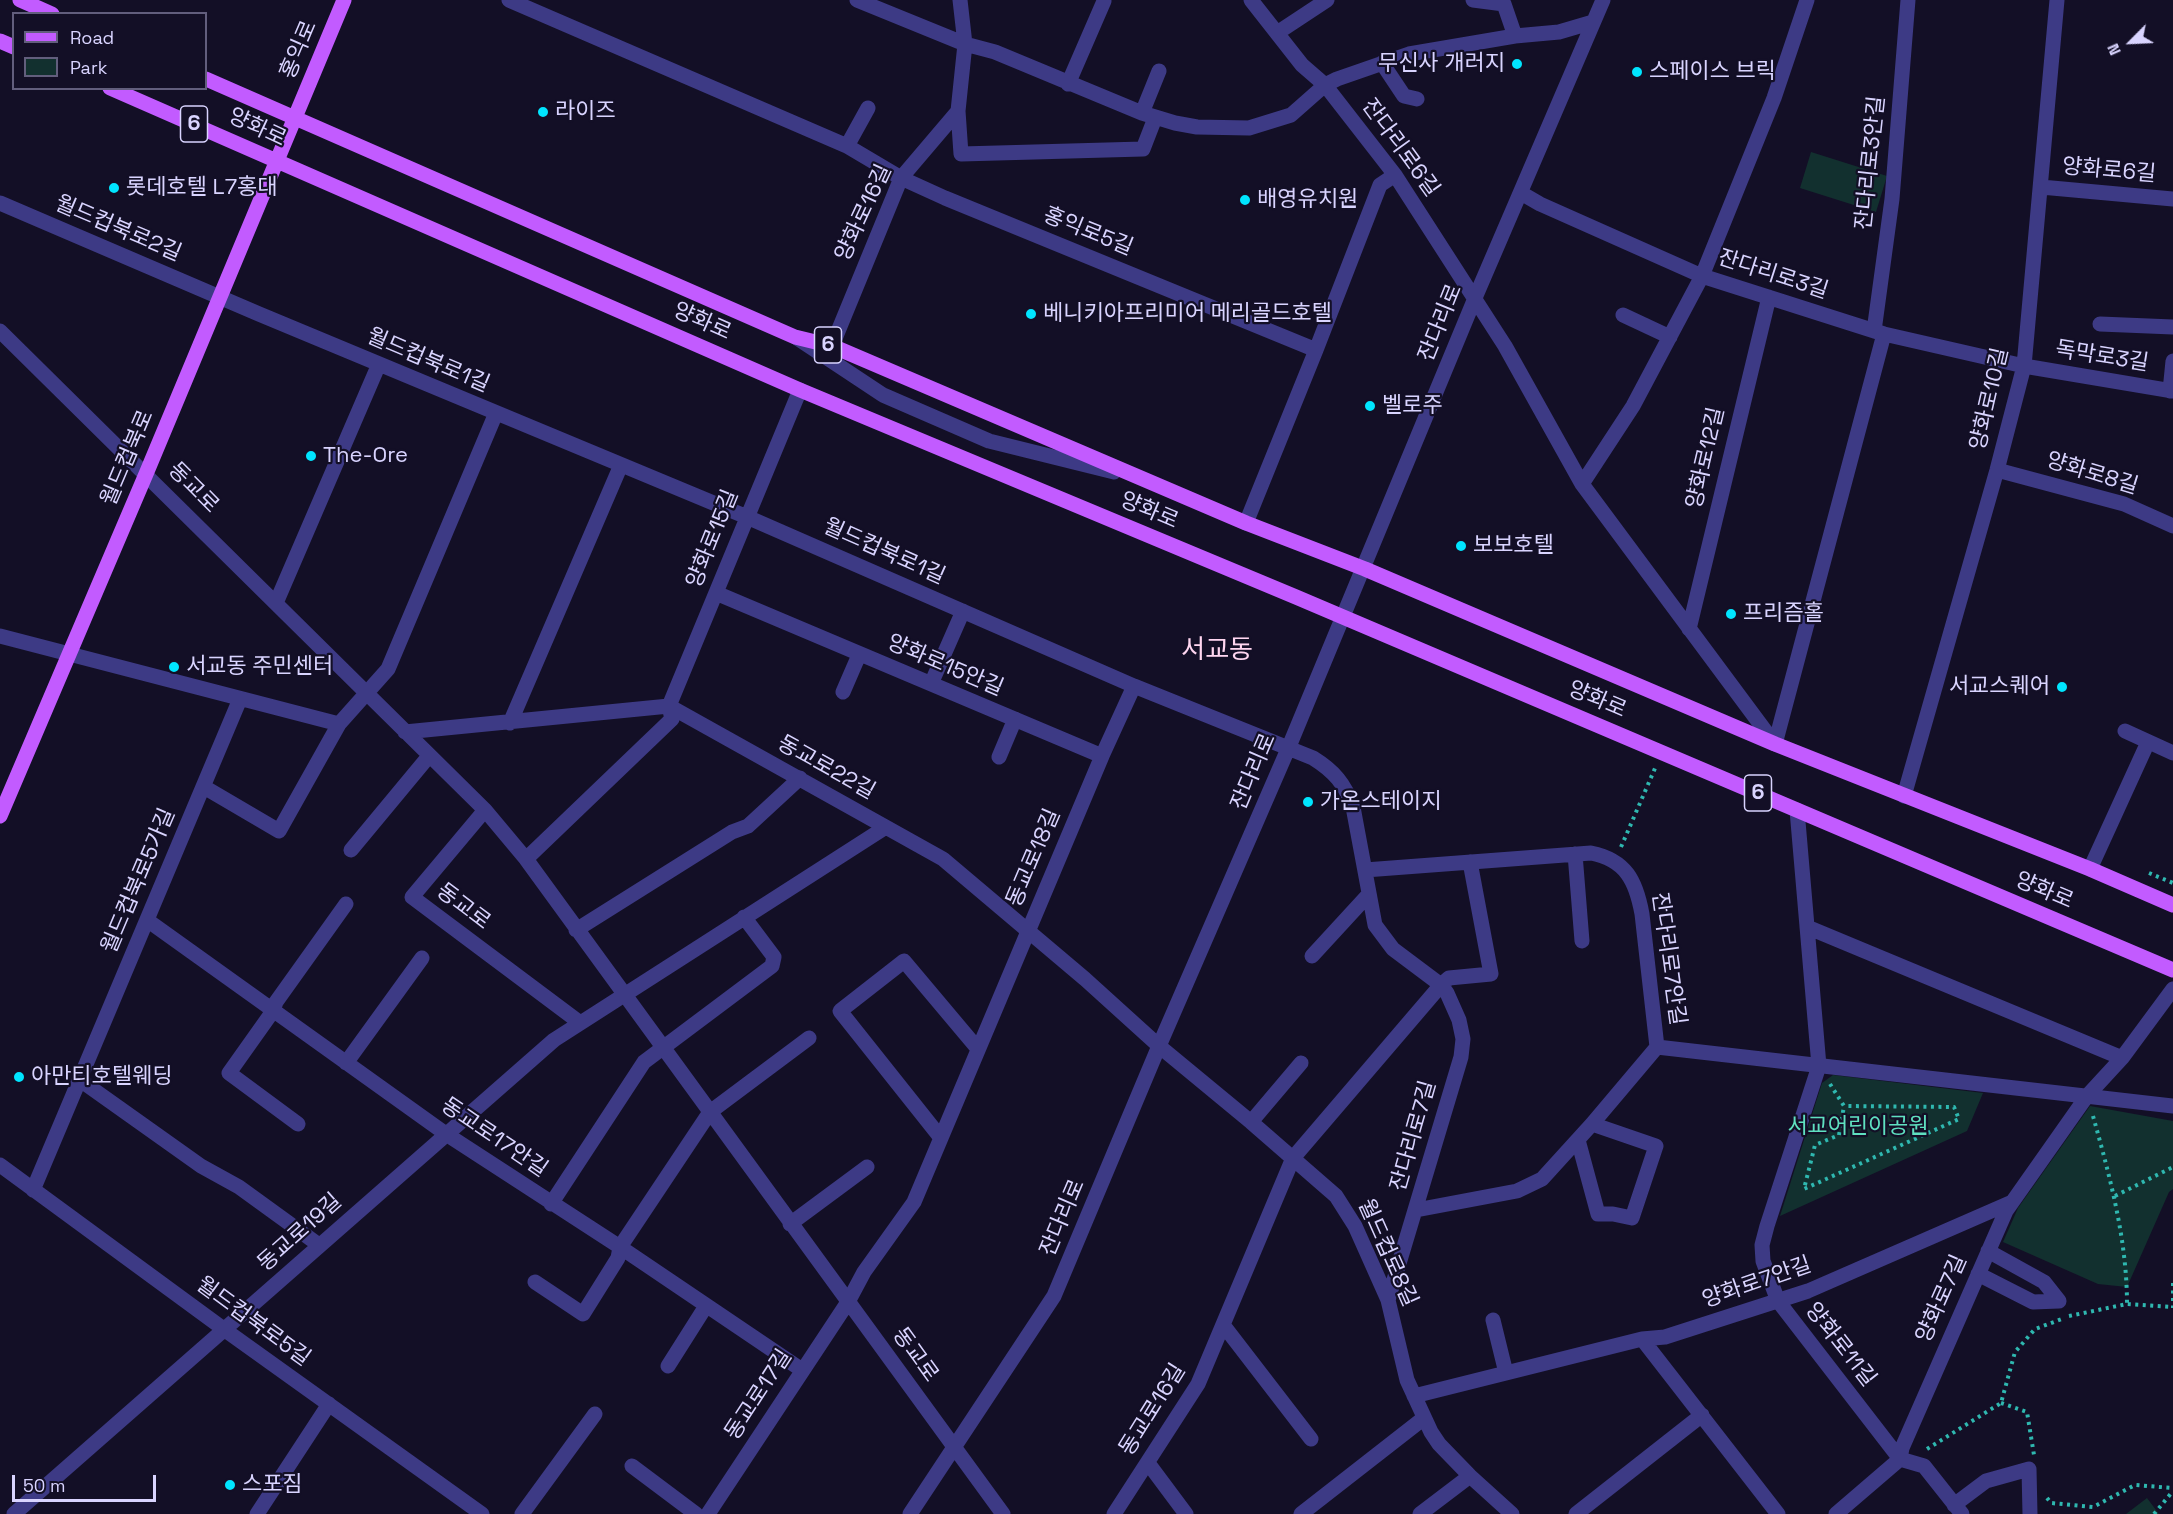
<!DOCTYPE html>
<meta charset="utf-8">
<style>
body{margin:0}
#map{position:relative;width:2173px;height:1514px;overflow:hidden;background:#130f26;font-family:"Space Grotesk",sans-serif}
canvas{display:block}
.legend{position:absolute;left:12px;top:12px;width:195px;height:78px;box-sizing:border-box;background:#130f26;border:2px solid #625e7d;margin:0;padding:8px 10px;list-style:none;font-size:18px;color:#d9d4ff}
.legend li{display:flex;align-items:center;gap:12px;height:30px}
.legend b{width:30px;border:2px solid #625e7d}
.north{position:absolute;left:2101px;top:12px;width:60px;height:60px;-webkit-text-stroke:4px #130f26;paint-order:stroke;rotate:246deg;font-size:16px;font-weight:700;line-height:24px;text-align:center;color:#d9d4ff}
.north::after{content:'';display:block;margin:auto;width:21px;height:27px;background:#d9d4ff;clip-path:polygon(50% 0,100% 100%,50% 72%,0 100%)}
.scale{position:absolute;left:12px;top:1475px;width:144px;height:27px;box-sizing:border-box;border:3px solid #d9d4ff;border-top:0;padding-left:8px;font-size:18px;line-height:21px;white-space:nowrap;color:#d9d4ff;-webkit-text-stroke:4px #130f26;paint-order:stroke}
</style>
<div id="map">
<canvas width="2173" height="1514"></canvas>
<ul class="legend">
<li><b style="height:8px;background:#c25bff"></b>Road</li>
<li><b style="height:16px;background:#12302f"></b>Park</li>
</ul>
<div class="north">N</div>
<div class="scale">50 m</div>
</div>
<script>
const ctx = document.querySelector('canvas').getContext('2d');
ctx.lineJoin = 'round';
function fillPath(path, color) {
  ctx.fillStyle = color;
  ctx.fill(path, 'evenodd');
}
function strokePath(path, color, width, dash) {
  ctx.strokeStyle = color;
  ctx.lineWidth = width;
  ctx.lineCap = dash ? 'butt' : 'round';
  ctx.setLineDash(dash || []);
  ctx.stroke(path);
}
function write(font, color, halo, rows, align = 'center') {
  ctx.font = font + ' "Space Grotesk","Noto Sans KR",sans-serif';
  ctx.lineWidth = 4.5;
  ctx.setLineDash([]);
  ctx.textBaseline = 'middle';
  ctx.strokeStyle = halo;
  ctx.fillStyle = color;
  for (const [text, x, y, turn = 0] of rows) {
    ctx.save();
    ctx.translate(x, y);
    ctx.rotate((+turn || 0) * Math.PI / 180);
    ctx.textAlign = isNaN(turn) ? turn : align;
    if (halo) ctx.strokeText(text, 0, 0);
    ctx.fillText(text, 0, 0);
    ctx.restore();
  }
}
fillPath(new Path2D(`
 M1811,152L1887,176L1876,212L1800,188Z
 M1833,1075L1983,1093L1967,1131L1780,1216L1822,1083Z
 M2090,1106L2173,1121V1189L2169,1192L2127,1287L2098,1284L2003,1242L2018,1208Z
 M2147,1498L2159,1514H2126Z`), '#12302f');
strokePath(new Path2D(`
 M1621,847L1656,766
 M2149,873L2173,883
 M1830,1084L1844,1106L1839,1135L1815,1145L1804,1189L1959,1119L1954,1107L1844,1106
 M2093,1116C2110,1177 2127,1240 2127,1304
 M2115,1196L2173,1167
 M2173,1283V1308
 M2069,1316L2127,1304L2172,1307
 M2001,1403L2027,1412L2034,1455
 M1927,1449L2001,1403L2015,1352L2035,1329L2062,1319
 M2047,1498L2051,1503L2093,1507L2135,1485L2173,1488
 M2154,1514L2173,1491`), '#2fb8b0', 4, [3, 4.5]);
strokePath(new Path2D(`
 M509,0L847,146L901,178L945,198L1316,350
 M857,0L965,44L995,52L1142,113L1175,123L1197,127L1249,128L1291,115L1325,85L1337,79L1409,54L1515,36L1559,32L1593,22
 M1251,0L1302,65L1325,85L1395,175L1505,346L1582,484L1775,744
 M1473,0L1504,4L1515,36
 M1277,33L1327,0
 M1382,63L1404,96L1417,99
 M1068,84L1104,1
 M958,111L961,154L1143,149L1155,118
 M1142,113L1159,71
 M847,146L868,108
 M2041,187L2173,199
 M1521,193L1540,204L1702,276L1884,334L2024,366L2173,391
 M0,203L259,314L747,517L1134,686L1313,758C1334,771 1345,784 1353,807L1375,925L1393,949L1441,985L1447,993L1459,1020L1463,1039L1461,1057L1388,1300
 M1623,315L1670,337
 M2100,324L2173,327
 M0,331L485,810L526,859L1003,1514
 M1874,331L1892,199L1908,0
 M797,338L883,395L989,441L1114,472
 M832,346L901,178L958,111L965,44L960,0
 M2170,391L2173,361
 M1997,470L2124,504L2173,526
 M1582,484L1633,406L1702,276L1774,98L1807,0
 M1246,523L1316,350L1380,185L1395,175
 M716,593L1102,756
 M276,603L379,364
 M1689,629L1769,297
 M0,636L339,724L388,669L496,413
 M931,684L963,611
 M843,692L859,655
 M669,706L800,390
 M510,723L621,465
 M2125,731L2173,753
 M405,732L669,706L943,859L1085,979L1159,1046L1251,1122L1336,1196L1355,1226L1388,1300L1407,1380L1431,1432L1439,1444L1470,1476L1512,1514
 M1775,744L1884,334
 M999,757L1015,719
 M204,787L279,831L339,724
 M1904,796L1997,470L2024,366L2057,0
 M485,810L412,897L579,1022
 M1797,810L1819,1066L1767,1226L1762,1245L1763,1261L1778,1301L1900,1459L1924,1466L1962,1514
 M351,850L429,756
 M1575,854L1582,941
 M526,859L672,719L669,706
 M2090,869L2148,742
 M1365,870L1591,853C1626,860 1636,881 1642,914L1657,1047L1592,1124L1542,1179L1517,1191L1416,1210
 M147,920L446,1134L620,1247L802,1370
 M1807,927L2122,1058
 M576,930L732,832L748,826L800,778
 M1312,956L1369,894
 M1657,1047L2173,1106
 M346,1063L422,958
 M80,1080L201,1166L239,1187L319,1245
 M1251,1122L1301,1063
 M298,1124L229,1073L273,1011L276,1002L346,904
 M941,1138L840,1011L904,961L978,1049
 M1578,1140L1598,1214H1613L1632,1218L1656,1146L1592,1124
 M0,1165L225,1330L482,1514
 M33,1190L240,699
 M551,1204L644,1062L772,966L774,957L744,917
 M790,1224L867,1167
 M1988,1251L2044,1282L2059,1301
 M1978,1274L2033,1302L2059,1301
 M535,1282L583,1314L618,1258L620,1247L710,1112L809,1038
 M1493,1320L1506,1373
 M1224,1326L1311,1439
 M1642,1339L1778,1514
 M668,1366L706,1306
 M1414,1396L1642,1339L1665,1337L1808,1291L2012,1202
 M1148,1463L1186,1514
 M632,1466L696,1514
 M1954,1505L1986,1481L2029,1469L2030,1514
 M14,1514L554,1040L886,827
 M257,1514L329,1404
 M522,1514L595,1414
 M708,1514L848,1302L864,1272L914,1202L1102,756L1134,686
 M910,1514L1054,1296L1159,1046L1288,749L1475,298L1603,0
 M1114,1514L1198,1384L1293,1158L1441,985L1449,978L1491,974L1470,862
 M1301,1514L1424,1418
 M1420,1514L1470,1476
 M1576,1514L1702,1415
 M1836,1514L1900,1459L1902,1448L2006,1211L2087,1096L2122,1058L2173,989`), '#3d3a85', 15);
strokePath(new Path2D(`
 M20,0L52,14
 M0,41L14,47
 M206,79L795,337L832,346L1246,523L1365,569L1775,744L2090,869L2173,905
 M110,88L800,390L1296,597L2173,970
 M0,816L146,474L344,0`), '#c25bff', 15);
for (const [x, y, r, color] of [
 [1517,64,6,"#00e5ff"],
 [1637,72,6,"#00e5ff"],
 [543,112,6,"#00e5ff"],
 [114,188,6,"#00e5ff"],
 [1245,200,6,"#00e5ff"],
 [1031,314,6,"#00e5ff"],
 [1370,406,6,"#00e5ff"],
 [311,456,6,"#00e5ff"],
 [1461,546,6,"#00e5ff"],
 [1731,614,6,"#00e5ff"],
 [174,667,6,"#00e5ff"],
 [2062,687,6,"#00e5ff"],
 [1308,802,6,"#00e5ff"],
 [19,1077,6,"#00e5ff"],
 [230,1485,6,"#00e5ff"]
]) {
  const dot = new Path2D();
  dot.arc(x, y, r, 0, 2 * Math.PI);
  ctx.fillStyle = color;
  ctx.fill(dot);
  strokePath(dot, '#130f26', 2);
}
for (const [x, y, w] of [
 [194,124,27],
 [828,345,27],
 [1758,793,27]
]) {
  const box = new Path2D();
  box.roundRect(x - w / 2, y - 18, w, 36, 4.5);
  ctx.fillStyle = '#130f26';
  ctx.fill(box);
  strokePath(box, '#d9d4ff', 1.5);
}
write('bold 21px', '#d9d4ff', null, [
 ["6",194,124],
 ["6",828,345],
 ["6",1758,793]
]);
write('22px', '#d9d4ff', '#130f26', [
 ["홍익로",299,50,-67],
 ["양화로",257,128,25],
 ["잔다리로6길",1400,148,54],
 ["잔다리로3안길",1871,163,-84],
 ["양화로6길",2109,171,5],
 ["양화로16길",864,213,-65],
 ["월드컵북로2길",118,229,23],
 ["홍익로5길",1088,232,22],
 ["잔다리로3길",1773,275,18],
 ["양화로",702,322,24],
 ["잔다리로",1441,323,-68],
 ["독막로3길",2102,357,9],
 ["월드컵북로1길",428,361,23],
 ["양화로10길",1990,399,-77],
 ["월드컵북로",128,458,-67],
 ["양화로12길",1706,458,-77],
 ["양화로8길",2092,474,17],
 ["동교로",193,488,45],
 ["양화로",1149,511,23],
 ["양화로15길",713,539,-68],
 ["월드컵북로1길",884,552,24],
 ["양화로15안길",945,666,23],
 ["양화로",1597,700,23],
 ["동교로22길",826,768,29],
 ["잔다리로",1254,772,-67],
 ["동교로18길",1034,858,-67],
 ["월드컵북로5가길",139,881,-67],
 ["양화로",2044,891,23],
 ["동교로",463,907,37],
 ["잔다리로7안길",1668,959,82],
 ["잔다리로7길",1414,1136,-74],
 ["동교로17안길",494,1138,34],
 ["잔다리로",1063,1218,-67],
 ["동교로19길",300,1233,-42],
 ["월드컵로8길",1387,1253,66],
 ["양화로7안길",1757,1283,-19],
 ["양화로7길",1942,1299,-66],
 ["월드컵북로5길",253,1322,36],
 ["양화로11길",1840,1345,52],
 ["동교로",915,1355,54],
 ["동교로17길",759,1395,-57],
 ["동교로16길",1153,1410,-58]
]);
write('22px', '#d9d4ff', '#130f26', [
 ["무신사 개러지",1505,64,"right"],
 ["스페이스 브릭",1649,72],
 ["라이즈",555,112],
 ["롯데호텔 L7홍대",126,188],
 ["배영유치원",1257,200],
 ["베니키아프리미어 메리골드호텔",1043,314],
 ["벨로주",1382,406],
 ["The-Ore",323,456],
 ["보보호텔",1473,546],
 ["프리즘홀",1743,614],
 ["서교동 주민센터",186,667],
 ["서교스퀘어",2050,687,"right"],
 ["가온스테이지",1320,802],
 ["아만티호텔웨딩",31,1077],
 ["스포짐",242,1485]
], 'left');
write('22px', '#5fe0c0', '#130f26', [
 ["서교어린이공원",1858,1127]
]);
write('26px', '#ffd6f0', '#130f26', [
 ["서교동",1217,651]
]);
</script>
